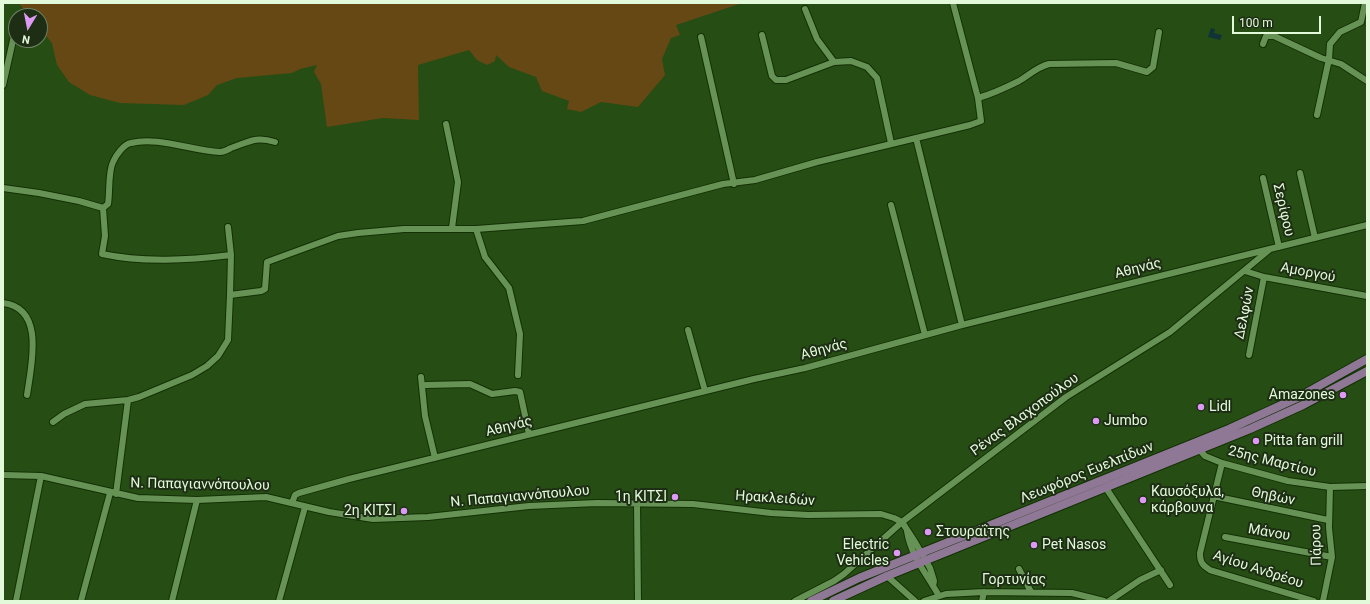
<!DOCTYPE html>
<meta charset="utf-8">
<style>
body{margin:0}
#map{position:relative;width:1370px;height:604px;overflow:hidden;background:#264d13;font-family:Roboto,sans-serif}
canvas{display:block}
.frame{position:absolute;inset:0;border:4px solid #e3fada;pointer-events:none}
.north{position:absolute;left:8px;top:8px;width:40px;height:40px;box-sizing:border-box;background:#1d2e15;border:1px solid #6c8064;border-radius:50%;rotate:190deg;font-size:11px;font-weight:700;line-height:16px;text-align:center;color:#e3fada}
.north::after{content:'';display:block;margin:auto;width:14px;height:18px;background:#dd99f4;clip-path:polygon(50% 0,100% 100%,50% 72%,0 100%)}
.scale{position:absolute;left:1232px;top:16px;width:89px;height:18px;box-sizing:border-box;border:2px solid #e3fada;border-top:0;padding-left:5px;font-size:12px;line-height:14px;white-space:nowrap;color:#e3fada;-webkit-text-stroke:3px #1d2e15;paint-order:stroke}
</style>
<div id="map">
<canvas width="1370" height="604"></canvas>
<div class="frame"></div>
<div class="north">N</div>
<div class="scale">100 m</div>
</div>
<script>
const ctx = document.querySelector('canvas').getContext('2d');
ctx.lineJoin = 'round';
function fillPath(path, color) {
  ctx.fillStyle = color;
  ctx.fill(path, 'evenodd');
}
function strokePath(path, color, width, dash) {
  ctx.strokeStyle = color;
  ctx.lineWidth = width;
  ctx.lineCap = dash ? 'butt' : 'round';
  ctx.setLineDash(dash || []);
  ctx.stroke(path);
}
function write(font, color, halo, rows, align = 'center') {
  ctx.font = font + ' Roboto,sans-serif';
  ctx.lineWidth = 4;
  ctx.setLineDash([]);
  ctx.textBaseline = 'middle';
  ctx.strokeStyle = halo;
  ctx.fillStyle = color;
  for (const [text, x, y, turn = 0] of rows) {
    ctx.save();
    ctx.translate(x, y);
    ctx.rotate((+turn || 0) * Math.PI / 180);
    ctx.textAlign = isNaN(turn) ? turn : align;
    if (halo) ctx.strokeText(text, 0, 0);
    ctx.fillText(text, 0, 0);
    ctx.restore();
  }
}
fillPath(new Path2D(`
 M19,3H742L676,25L680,35L671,38L662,59L665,75L638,107L601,102L581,112L567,109L569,101L542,91L536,77L509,67L496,55L495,61L487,65L477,60L469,50L418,65L419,120L383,118L327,127L321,84L314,72L317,65L300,69L292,73L237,78L217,85L208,95L184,105L120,103L90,95L69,82L57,65L52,43L40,29V16H29Z`), '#664814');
fillPath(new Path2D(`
 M1211,28L1215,29L1214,33L1222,35L1220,40L1208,37Z`), '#103435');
const minor = new Path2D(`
 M953,3L978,98
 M805,9L817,39L834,62
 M762,35L772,76L776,80H786L834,62L851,61L867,67L877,78L891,143
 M701,37L734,184
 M1263,44L1266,36H1274L1321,58L1341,64L1367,81
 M3,85L16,27
 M1317,115L1329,59L1330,44L1340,32L1361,22L1365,3
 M446,124L458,182L452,228
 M916,138L962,325
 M1300,173L1315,238
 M1263,178L1279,247
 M3,188L39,193L79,201L103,208L108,204C110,192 108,172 113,162C116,155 124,144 131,143C157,136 193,151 220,152C224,152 227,150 231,148C249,142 255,136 275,142
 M891,205L925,335
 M103,208L105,236L102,254C144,263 189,260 231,255
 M228,227L231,255L230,295L261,291L265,289L267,262L338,236L358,233L404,229H476L583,221L723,184L755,180L817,162L970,125L981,121L978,98C992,94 1005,88 1019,81C1029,75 1037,67 1049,64L1116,63L1147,72L1153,67L1159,32
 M476,229L485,257L509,288L520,334L518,375
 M1245,271L1264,277L1367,296
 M3,303C46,308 31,366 27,395
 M688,330L705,391
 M1249,355L1264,277
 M421,377L425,416L435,458
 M426,385L470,384L492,394L515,391L520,392L529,434
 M53,422L64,414L85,404L128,400L139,397L192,375L207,366L218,356L228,340L230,295
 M1199,449L1205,456L1222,463L1288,481L1330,487L1367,486
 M1222,463L1200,553C1200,562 1202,565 1210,570L1314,601
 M3,475L41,476L138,498L197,500L266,497L329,512L373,519L428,517L529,506L597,503L693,504L771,513L808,515L881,514L894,518L902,522L915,542L930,568L934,581L933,586
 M1106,488L1170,585
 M116,494L128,400
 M1213,496L1328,520
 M292,503L295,495L299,493L349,479L754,379L805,368L962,325L1367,225
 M637,503L638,601
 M907,531C911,557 927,574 939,596
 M1225,537L1332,557
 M1019,569L1031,592
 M887,576L915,601
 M16,601L41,476
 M81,601L110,493
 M172,601L197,500
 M279,601L305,507
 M795,601L834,581L844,574L902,522L1066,397L1170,332L1269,250
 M924,601L946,594L984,592L1072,593L1104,601
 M982,601L984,592
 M1109,601L1140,580L1161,570
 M1323,601L1332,557L1329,528L1330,487`);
const major = new Path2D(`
 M811,601L859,578L1229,429L1299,397L1367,359
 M833,601L887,576L1250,429L1303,405L1367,371`);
strokePath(minor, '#133104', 8);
strokePath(major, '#133104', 10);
strokePath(minor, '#679256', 6);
strokePath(major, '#8f7896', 8);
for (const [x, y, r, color] of [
 [1343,395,4,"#dd99f4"],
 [1201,407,4,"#dd99f4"],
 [1096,421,4,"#dd99f4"],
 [1256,441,4,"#dd99f4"],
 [675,497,4,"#dd99f4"],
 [1143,500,4,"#dd99f4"],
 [404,511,4,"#dd99f4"],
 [928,532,4,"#dd99f4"],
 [1034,545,4,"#dd99f4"],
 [897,553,4,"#dd99f4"]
]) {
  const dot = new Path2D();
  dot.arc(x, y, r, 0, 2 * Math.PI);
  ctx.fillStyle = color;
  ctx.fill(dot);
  strokePath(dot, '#1d2e15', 1.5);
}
write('14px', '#e3fada', '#1d2e15', [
 ["Σερίφου",1283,210,77],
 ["Αθηνάς",1138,269,-14],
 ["Αμοργού",1308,273,11],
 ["Δελφών",1245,313,-79],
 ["Αθηνάς",824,350,-15],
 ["Ρένας Βλαχοπούλου",1025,415,-36],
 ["Αθηνάς",509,427,-14],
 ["25ης Μαρτίου",1272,462,14],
 ["Λεωφόρος Ευελπίδων",1087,473,-22],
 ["Ν. Παπαγιαννόπουλου",200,485,1],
 ["Ν. Παπαγιαννόπουλου",520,497,-5],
 ["Θηβών",1273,497,12],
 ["Ηρακλειδών",775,499,4],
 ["Μάνου",1269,533,10],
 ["Πάρου",1317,545,-91],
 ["Αγίου Ανδρέου",1258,570,18],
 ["Γορτυνίας",1014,580]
]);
write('14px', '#e3fada', '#1d2e15', [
 ["Amazones",1335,395,"right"],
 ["Lidl",1209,407],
 ["Jumbo",1104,421],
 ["Pitta fan grill",1264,441],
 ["Καυσόξυλα,",1151,492],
 ["κάρβουνα",1151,508],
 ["1η ΚΙΤΣΙ",667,497,"right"],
 ["2η ΚΙΤΣΙ",396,511,"right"],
 ["Στουραΐτης",936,532],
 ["Electric",889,545,"right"],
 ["Vehicles",889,561,"right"],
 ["Pet Nasos",1042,545]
], 'left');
</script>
